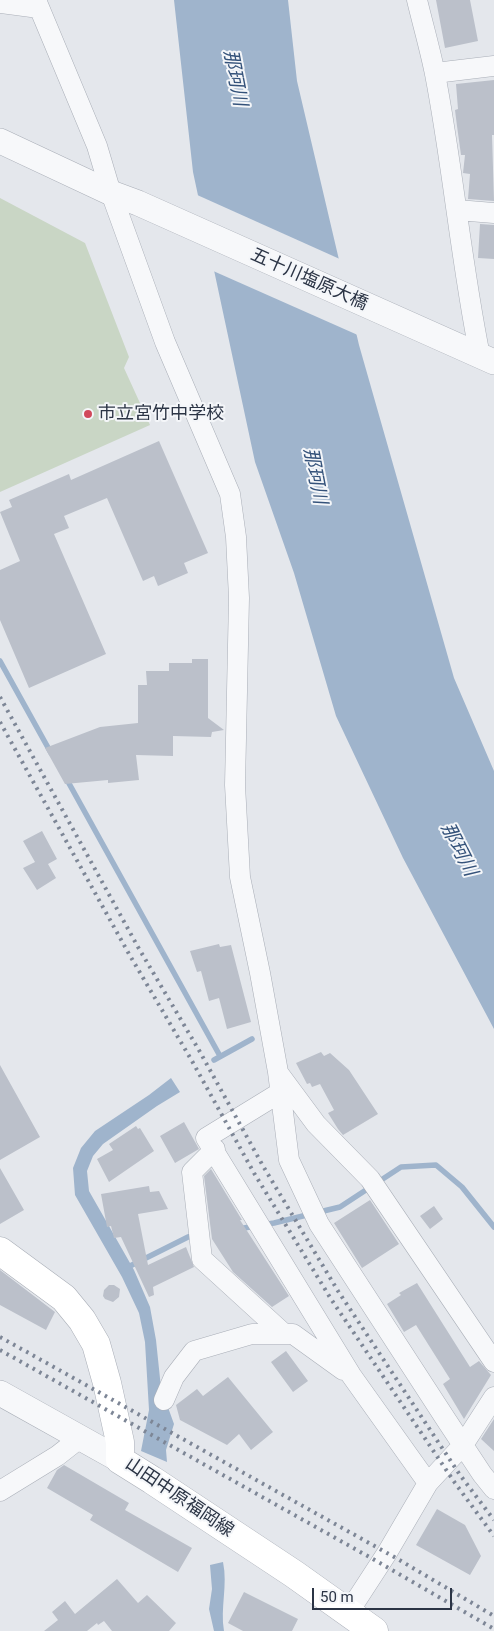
<!DOCTYPE html>
<meta charset="utf-8">
<style>
body{margin:0}
#map{position:relative;width:494px;height:1631px;overflow:hidden;background:#e4e7ec;font-family:Roboto,sans-serif}
canvas{display:block}
.scale{position:absolute;left:312px;top:1588px;width:140px;height:22px;box-sizing:border-box;border:2px solid #2b3445;border-top:0;padding-left:6px;font-size:15px;line-height:18px;white-space:nowrap;color:#2b3445;-webkit-text-stroke:4px #f4f6f9;paint-order:stroke}
</style>
<div id="map">
<canvas width="494" height="1631"></canvas>
<div class="scale">50 m</div>
</div>
<script>
const ctx = document.querySelector('canvas').getContext('2d');
ctx.lineJoin = 'round';
function fillPath(path, color) {
  ctx.fillStyle = color;
  ctx.fill(path, 'evenodd');
}
function strokePath(path, color, width, dash) {
  ctx.strokeStyle = color;
  ctx.lineWidth = width;
  ctx.lineCap = dash ? 'butt' : 'round';
  ctx.setLineDash(dash || []);
  ctx.stroke(path);
}
function write(font, color, halo, rows, align = 'center') {
  ctx.font = font + ' Roboto,"Noto Sans JP",sans-serif';
  ctx.lineWidth = 4;
  ctx.setLineDash([]);
  ctx.textBaseline = 'middle';
  ctx.strokeStyle = halo;
  ctx.fillStyle = color;
  for (const [text, x, y, turn = 0] of rows) {
    ctx.save();
    ctx.translate(x, y);
    ctx.rotate((+turn || 0) * Math.PI / 180);
    ctx.textAlign = isNaN(turn) ? turn : align;
    if (halo) ctx.strokeText(text, 0, 0);
    ctx.fillText(text, 0, 0);
    ctx.restore();
  }
}
fillPath(new Path2D(`
 M0,198L85,243L129,357L124,368L150,425L0,492Z`), '#c9d6c5');
fillPath(new Path2D(`
 M174,0H288L297,81L359,345L454,678L494,771V1029L403,858L336,716L294,573L255,462L193,172Z
 M171,1078L180,1092L157,1106L103,1144L93,1156L87,1171L89,1191L134,1270L150,1307L156,1340L161,1388L174,1424L166,1450L167,1462L141,1451L149,1410L145,1342L139,1313L122,1277L75,1195L73,1168L81,1148L95,1131L149,1095Z
 M223,1562C228,1585 220,1608 224,1631H214L209,1609L212,1589L210,1565Z`), '#9fb4cc');
fillPath(new Path2D(`
 M195,194L342,260L360,336L211,270Z`), '#e4e7ec');
strokePath(new Path2D(`
 M0,661L51,753
 M66,778L220,1056
 M214,1060L252,1039
 M238,1229L274,1223L340,1207L401,1167L436,1165L462,1187L494,1227
 M126,1268L188,1237L197,1235`), '#9fb4cc', 5.5);
fillPath(new Path2D(`
 M436,0H470L478,41L445,48Z
 M494,80V135H492L494,201L468,199L470,174L463,173L465,155H461L457,126L455,110L458,109L456,84Z
 M480,224L494,225V259L478,258Z
 M159,441L208,553L184,563L188,573L158,586L154,576L143,581L107,498L64,516L69,528L54,534L106,654L29,688L0,620V570L20,561L0,512L12,507L9,500L69,474L71,480Z
 M192,659H208V718L224,730L212,732L211,737L173,736V756L136,755L139,780L108,783V780L65,784L45,748L100,727L138,723V685H147L146,671H169V663H192Z
 M42,831L57,859L48,864L56,878L37,890L23,868L35,862L23,841Z
 M219,944L220,947L231,945L251,1022L227,1029L219,998L209,1001L201,971L197,972L190,951Z
 M321,1052L324,1056L330,1053L349,1070L378,1114L343,1135L338,1129L328,1113L334,1110L320,1084L312,1087L310,1083L307,1084L296,1063Z
 M0,1065L40,1137L0,1160Z
 M184,1122L199,1149L175,1163L160,1136Z
 M136,1126L138,1129L140,1128L154,1151L109,1182L97,1159L113,1150L109,1144Z
 M0,1168L24,1210L0,1224Z
 M211,1169L242,1220H240L289,1296L272,1307L233,1272L212,1239L204,1176Z
 M149,1186L150,1192L159,1191L168,1209L138,1214L148,1265L186,1247L194,1267L153,1287L154,1295L149,1297L121,1237L114,1238L111,1226L107,1227L101,1194Z
 M370,1200L399,1244L362,1268L334,1223Z
 M434,1206L443,1219L430,1229L420,1216Z
 M0,1270L55,1312L46,1330L0,1305Z
 M417,1283L470,1367L479,1361L491,1375L464,1419L443,1384L450,1379L416,1325L404,1332L387,1304L401,1295L399,1293Z
 M109,1285H114L120,1289L119,1297L113,1302L105,1299L103,1296L104,1290Z
 M286,1351L308,1381L293,1392L271,1362Z
 M228,1377L273,1432L251,1450L239,1434L227,1445L180,1420L176,1405L197,1389L203,1396Z
 M494,1419V1451L481,1439Z
 M64,1465L129,1503L125,1510L192,1548L178,1572L90,1520L93,1515L47,1488L57,1470Z
 M437,1509L465,1525L481,1556L470,1575L416,1545Z
 M117,1579L138,1603L147,1595L176,1623L169,1631H112L104,1621L98,1625L97,1623L87,1631H44L58,1620L52,1612L65,1601L75,1614Z
 M244,1592L298,1619L292,1631H243L228,1623Z`), '#bbc0ca');
const minor = new Path2D(`
 M36,0L97,146L111,193L165,342L230,494L236,537L239,598L235,785L240,877L260,973L278,1072L289,1160L319,1224L445,1418L482,1474L494,1489
 M417,0C423,25 430,49 435,74C453,167 461,263 480,356
 M0,3L39,8
 M435,73L494,66
 M457,210L494,213
 M279,1074L316,1124L370,1179L494,1362
 M281,1092L206,1138L351,1375L428,1483L387,1553L348,1613
 M215,1149L192,1172L202,1259L283,1333
 M164,1400L174,1377L194,1351L252,1334H293L343,1370
 M428,1483L463,1445L494,1397
 M0,1491L57,1456L80,1438`);
const tertiary = new Path2D(`
 M0,141L111,193L138,203L494,362
 M0,1393L120,1460`);
const secondary = new Path2D(`
 M0,1251L64,1298L82,1320L96,1344L107,1383L120,1442V1460L152,1480L294,1574L374,1631`);
strokePath(minor, '#a9aeb7', 21);
strokePath(tertiary, '#a9aeb7', 26);
strokePath(secondary, '#a9aeb7', 29);
strokePath(minor, '#f7f8fa', 20);
strokePath(tertiary, '#f7f8fa', 25);
strokePath(secondary, '#fff', 28);
strokePath(new Path2D(`
 M0,697L138,947L200,1052L263,1166L338,1291L460,1475L494,1520
 M0,722L129,954L192,1061L254,1173L331,1299L455,1483L494,1536
 M0,1337L396,1558L494,1616
 M0,1350L380,1563L494,1629`), '#7d8696', 4, [2.5, 5]);
for (const [x, y, r, color] of [
 [88,414,5,"#d1495b"]
]) {
  const dot = new Path2D();
  dot.arc(x, y, r, 0, 2 * Math.PI);
  ctx.fillStyle = color;
  ctx.fill(dot);
  strokePath(dot, '#f4f6f9', 2);
}
write('18px', '#2b3445', '#f4f6f9', [
 ["五十川塩原大橋",309,280,24],
 ["山田中原福岡線",179,1498,34]
]);
write('18px', '#2b3445', '#f4f6f9', [
 ["市立宮竹中学校",98,414]
], 'left');
write('italic 19px', '#34527a', '#f4f6f9', [
 ["那珂川",234,78,79],
 ["那珂川",314,476,79],
 ["那珂川",458,850,63]
]);
</script>
